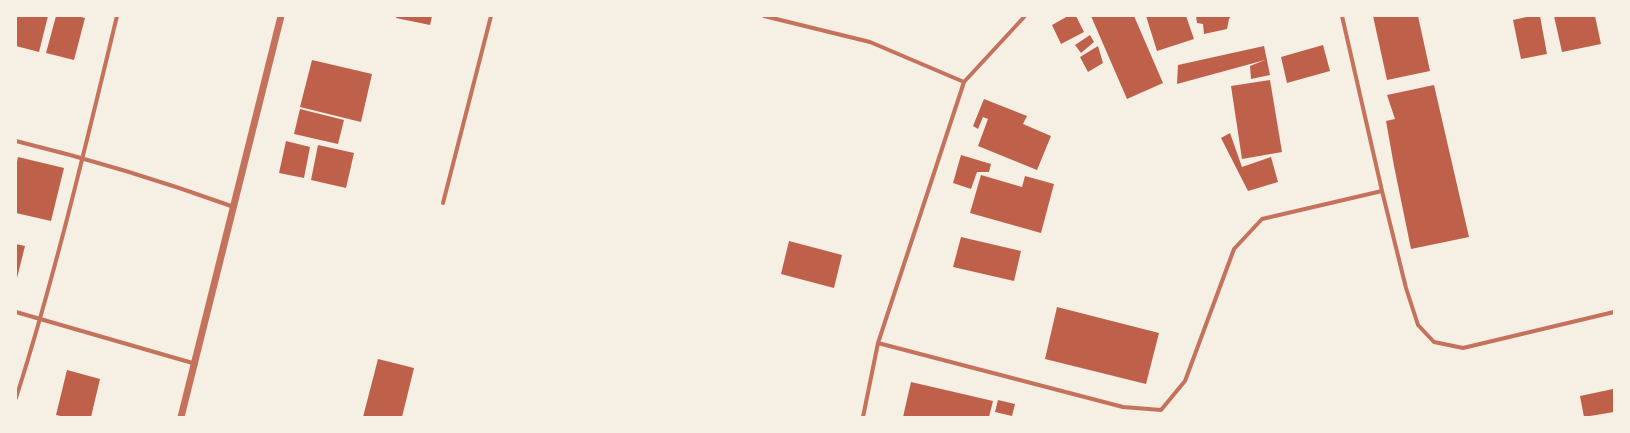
<!DOCTYPE html>
<style>
body{margin:0}
#map{position:relative;width:1630px;height:433px;overflow:hidden;background:#f6efe4;font-family:Quicksand,sans-serif}
canvas{display:block}
.frame{position:absolute;inset:0;border:17px solid #f6efe4;pointer-events:none}
</style>
<div id="map">
<canvas width="1630" height="433"></canvas>
<div class="frame"></div>
</div>
<script>
const ctx = document.querySelector('canvas').getContext('2d');
ctx.lineJoin = 'round';
function fillPath(path, color) {
  ctx.fillStyle = color;
  ctx.fill(path, 'evenodd');
}
function strokePath(path, color, width, dash) {
  ctx.strokeStyle = color;
  ctx.lineWidth = width;
  ctx.lineCap = dash ? 'butt' : 'round';
  ctx.setLineDash(dash || []);
  ctx.stroke(path);
}
fillPath(new Path2D(`
 M16,16H48L39,52L16,46Z
 M56,16H77L85,18L74,60L46,53Z
 M397,16H432L430,25L396,18Z
 M1068,16H1076L1084,32L1061,44L1052,25Z
 M1091,16H1134L1163,83L1127,99Z
 M1146,16H1186L1194,39L1157,51Z
 M1196,16H1231L1229,19L1227,29L1204,34L1203,24L1197,23Z
 M1373,16H1418L1430,71L1387,80Z
 M1531,16H1540L1547,54L1521,59L1513,20Z
 M1554,16H1595L1601,44L1562,52Z
 M1090,35L1094,42L1081,53L1075,45Z
 M1323,45L1330,71L1287,83L1281,57Z
 M1098,46L1103,63L1088,72L1080,57Z
 M1264,46L1270,75L1251,79L1250,66L1265,60L1177,84L1178,65Z
 M312,60L372,74L361,122L300,107Z
 M1270,80L1282,152L1242,159L1231,86Z
 M1434,85L1469,237L1411,249L1394,166L1386,121L1395,119L1387,95Z
 M984,99L1027,116L1023,124L1051,136L1037,170L978,146L988,119L983,117L978,129L973,126Z
 M300,109L344,120L338,144L294,134Z
 M1230,133L1242,167L1271,157L1278,182L1248,191L1221,138Z
 M286,141L310,147L304,178L279,173Z
 M318,145L354,153L346,188L311,180Z
 M961,155L991,164L989,172H977L971,189L953,183Z
 M18,157L64,168L51,221L16,213V166Z
 M981,175L1022,187L1025,176L1054,184L1041,233L970,213Z
 M961,237L1021,251L1014,281L953,267Z
 M789,241L842,255L834,288L781,274Z
 M16,244L25,246L17,278H16Z
 M1057,307L1159,333L1146,384L1045,359Z
 M378,359L414,368L402,417H363Z
 M67,370L100,379L91,417H65L56,415Z
 M911,382L993,401L989,417H903Z
 M1613,389L1614,412L1584,417L1580,396Z
 M998,400L1015,404L1012,416L995,412Z`), '#bf614a');
strokePath(new Path2D(`
 M764,16L870,42L964,82
 M1342,16L1382,191L1406,288L1418,325L1434,342L1463,348L1614,312
 M16,141C90,159 162,181 234,207
 M443,203L491,16
 M16,312L196,364
 M878,343L1123,407L1161,410L1185,381L1234,249L1262,219L1382,191
 M16,398C56,272 86,144 117,16
 M863,417L878,343L964,82L1025,16`), '#c5725c', 4);
strokePath(new Path2D(`
 M181,417L281,16`), '#c5725c', 7);
</script>
